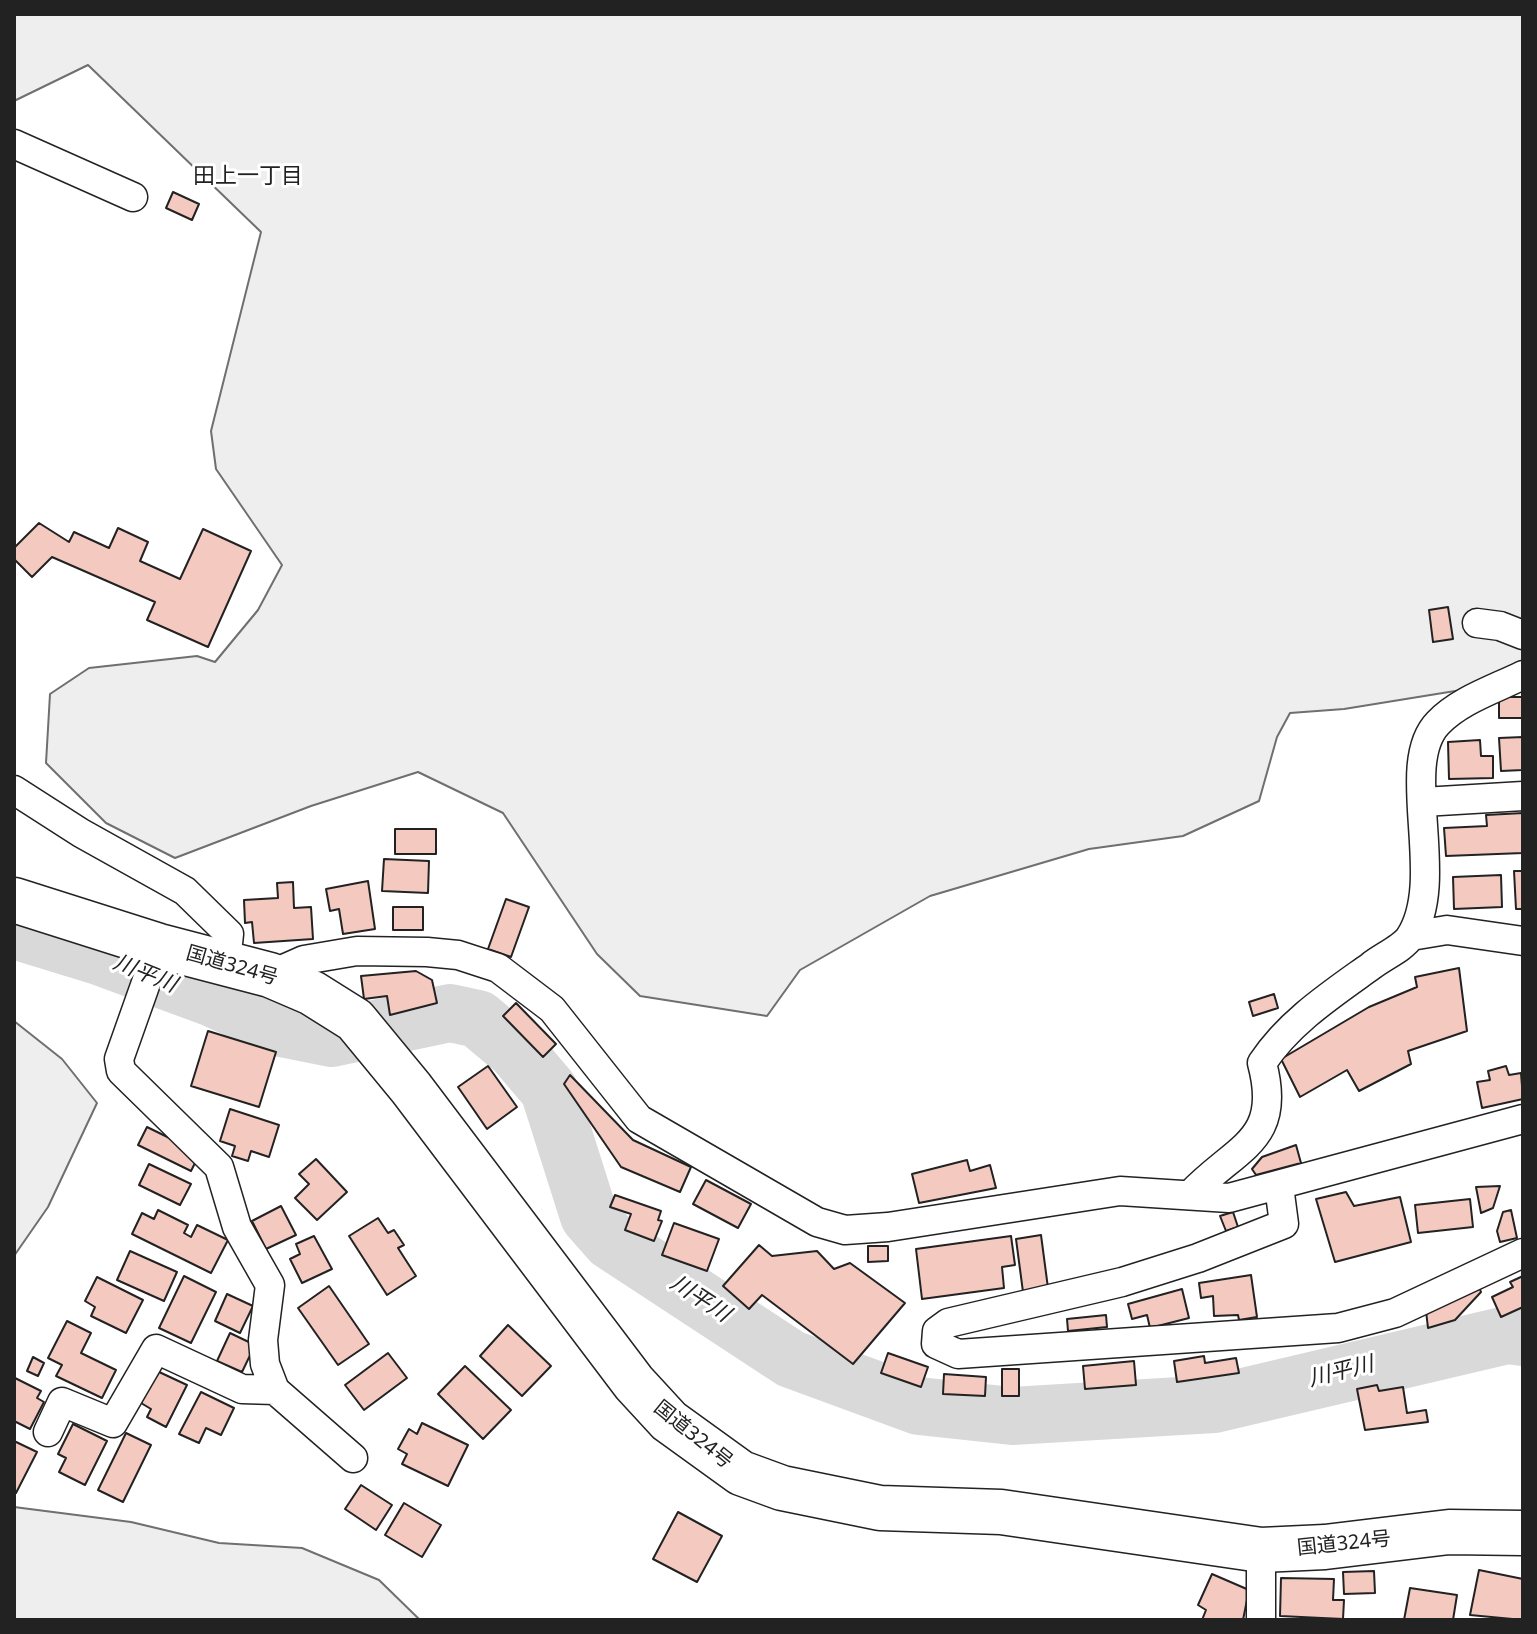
<!DOCTYPE html>
<meta charset="utf-8">
<style>
body{margin:0}
#map{position:relative;width:1537px;height:1634px;overflow:hidden;background:#fff;font-family:"Noto Sans",sans-serif}
canvas{display:block}
.frame{position:absolute;inset:0;border:16px solid #222;pointer-events:none}
</style>
<div id="map">
<canvas width="1537" height="1634"></canvas>
<div class="frame"></div>
</div>
<script>
const g = document.querySelector('canvas').getContext('2d');
g.lineJoin = 'round';
function paint(path, color) { g.fillStyle = color; g.fill(path, 'evenodd'); }
function stroke(path, color, width, dash) { g.strokeStyle = color; g.lineWidth = width; g.lineCap = dash ? 'butt' : 'round'; g.setLineDash(dash || []); g.stroke(path); }
function write(font, color, halo, rows, align = 'center') {
  g.font = font + ' "Noto Sans","Noto Sans JP",sans-serif'; g.lineWidth = 6; g.setLineDash([]); g.textBaseline = 'middle'; g.strokeStyle = halo; g.fillStyle = color; for (const [text, x, y, turn = 0] of rows) {
    g.save(); g.translate(x, y); g.rotate((+turn || 0) * Math.PI / 180); g.textAlign = isNaN(turn) ? turn : align; if (halo) g.strokeText(text, 0, 0); g.fillText(text, 0, 0); g.restore();
  }
}
const green = new Path2D(`
 M 14,14 L 1523,14 L 1523,680 L 1344,709 L 1290,713 L 1277,737 L 1259,801 L 1183,836 L 1089,849 L 930,896 L 800,970 L 767,1016 L 640,996 L 597,954 L 503,813 L 418,772 L 311,806 L 175,858 L 106,823 L 46,763 L 50,694 L 89,668 L 197,656 L 215,662 L 258,610 L 282,565 L 216,469 L 211,431 L 261,232 L 88,65 L 14,101 Z
 M 14,1021 L 62,1059 L 97,1103 L 48,1207 L 14,1256 Z
 M 14,1507 L 131,1522 L 219,1543 L 302,1548 L 379,1580 L 420,1620 L 14,1620 Z`);
paint(green, '#eee');
stroke(green, '#6f6f6f', 2);
stroke(new Path2D(`
 M 14,930 L 99,956 L 213,998 L 277,1027 L 332,1038 L 450,1013 L 478,1019 L 515,1050 L 549,1090 L 589,1216 L 611,1241 L 791,1359 L 919,1406 L 1012,1416 L 1214,1404 L 1507,1335 L 1523,1337`), '#d9d9d9', 58);
const building = new Path2D(`
 M 173,192 L 199,204 L 192,220 L 166,208 Z
 M 39,523 L 69,542 L 74,532 L 109,548 L 118,528 L 148,542 L 140,561 L 180,579 L 203,529 L 251,551 L 208,647 L 147,620 L 155,602 L 52,557 L 32,577 L 14,559 L 14,548 Z
 M 1448,607 L 1453,639 L 1433,642 L 1429,610 Z
 M 1499,697 L 1523,697 L 1523,718 L 1499,718 Z
 M 1523,737 L 1523,770 L 1501,771 L 1499,738 Z
 M 1480,740 L 1481,756 L 1493,756 L 1493,778 L 1449,779 L 1448,742 Z
 M 1523,813 L 1523,853 L 1446,856 L 1444,828 L 1487,826 L 1486,815 Z
 M 395,829 L 436,829 L 436,854 L 395,854 Z
 M 384,859 L 429,861 L 428,893 L 382,891 Z
 M 1514,871 L 1523,871 L 1523,909 L 1516,909 Z
 M 1501,875 L 1502,907 L 1454,909 L 1453,877 Z
 M 368,881 L 375,929 L 343,934 L 339,909 L 330,911 L 326,889 Z
 M 293,882 L 294,908 L 311,907 L 313,939 L 254,943 L 252,922 L 245,923 L 244,900 L 278,898 L 277,883 Z
 M 506,899 L 529,907 L 511,957 L 488,949 Z
 M 393,907 L 423,907 L 423,930 L 393,930 Z
 M 1459,968 L 1467,1031 L 1408,1051 L 1411,1064 L 1359,1091 L 1347,1070 L 1300,1097 L 1281,1059 L 1369,1007 L 1417,987 L 1415,977 Z
 M 416,971 L 432,980 L 437,1003 L 390,1015 L 387,996 L 364,999 L 361,976 Z
 M 1274,994 L 1278,1008 L 1253,1016 L 1249,1002 Z
 M 516,1003 L 556,1044 L 543,1057 L 503,1016 Z
 M 208,1031 L 276,1052 L 259,1107 L 191,1086 Z
 M 488,1066 L 517,1107 L 487,1129 L 458,1087 Z
 M 1506,1066 L 1509,1075 L 1521,1073 L 1523,1099 L 1482,1108 L 1477,1082 L 1490,1080 L 1488,1071 Z
 M 570,1075 L 633,1140 L 691,1167 L 680,1192 L 621,1167 L 564,1084 Z
 M 230,1109 L 279,1125 L 269,1157 L 251,1151 L 248,1161 L 232,1156 L 235,1146 L 220,1141 Z
 M 147,1127 L 200,1153 L 191,1171 L 138,1145 Z
 M 1296,1145 L 1301,1163 L 1256,1175 L 1252,1169 L 1262,1157 Z
 M 316,1159 L 347,1192 L 317,1220 L 295,1198 L 309,1184 L 299,1174 Z
 M 967,1160 L 970,1171 L 990,1165 L 996,1188 L 919,1203 L 912,1174 Z
 M 149,1164 L 191,1184 L 180,1205 L 139,1185 Z
 M 706,1180 L 751,1204 L 738,1228 L 693,1204 Z
 M 1500,1186 L 1493,1208 L 1481,1213 L 1476,1187 Z
 M 1346,1192 L 1354,1206 L 1400,1197 L 1411,1242 L 1335,1262 L 1316,1199 Z
 M 615,1195 L 661,1211 L 658,1220 L 662,1221 L 654,1241 L 625,1230 L 631,1214 L 610,1207 Z
 M 1470,1199 L 1473,1227 L 1418,1233 L 1415,1205 Z
 M 281,1206 L 296,1235 L 266,1249 L 252,1221 Z
 M 158,1210 L 188,1225 L 184,1233 L 191,1237 L 197,1225 L 228,1240 L 211,1273 L 132,1234 L 142,1213 L 154,1219 Z
 M 1511,1210 L 1517,1238 L 1500,1242 L 1497,1231 L 1503,1212 Z
 M 1233,1212 L 1238,1227 L 1226,1231 L 1220,1216 Z
 M 378,1218 L 388,1233 L 394,1230 L 404,1245 L 398,1248 L 416,1276 L 387,1295 L 349,1236 Z
 M 674,1223 L 719,1239 L 707,1271 L 662,1255 Z
 M 1041,1235 L 1048,1288 L 1023,1292 L 1016,1239 Z
 M 314,1236 L 332,1269 L 302,1283 L 290,1259 L 300,1254 L 296,1244 Z
 M 1011,1236 L 1015,1265 L 1002,1267 L 1004,1288 L 922,1299 L 916,1249 Z
 M 759,1245 L 772,1256 L 817,1251 L 834,1269 L 850,1263 L 905,1303 L 853,1364 L 762,1295 L 749,1309 L 723,1286 Z
 M 868,1246 L 888,1246 L 888,1261 L 868,1262 Z
 M 130,1251 L 177,1272 L 164,1301 L 117,1280 Z
 M 1251,1275 L 1257,1317 L 1239,1320 L 1238,1315 L 1214,1316 L 1213,1296 L 1201,1298 L 1199,1283 Z
 M 184,1276 L 216,1292 L 191,1343 L 159,1328 Z
 M 1523,1276 L 1523,1307 L 1501,1317 L 1492,1297 L 1513,1287 L 1510,1282 Z
 M 97,1277 L 143,1300 L 126,1333 L 91,1316 L 95,1307 L 85,1301 Z
 M 1478,1284 L 1481,1292 L 1455,1320 L 1428,1328 L 1426,1311 Z
 M 329,1286 L 369,1344 L 338,1365 L 298,1308 Z
 M 1182,1289 L 1189,1318 L 1150,1328 L 1147,1315 L 1132,1319 L 1128,1304 Z
 M 227,1294 L 253,1306 L 240,1333 L 215,1321 Z
 M 1106,1315 L 1107,1327 L 1068,1331 L 1067,1319 Z
 M 67,1321 L 91,1333 L 81,1353 L 116,1370 L 102,1398 L 56,1376 L 62,1365 L 48,1358 Z
 M 508,1325 L 551,1366 L 522,1396 L 480,1356 Z
 M 230,1333 L 255,1345 L 242,1372 L 217,1361 Z
 M 388,1353 L 407,1378 L 364,1410 L 345,1385 Z
 M 888,1353 L 928,1367 L 921,1387 L 881,1373 Z
 M 1204,1356 L 1205,1363 L 1236,1358 L 1239,1373 L 1177,1382 L 1174,1361 Z
 M 33,1357 L 44,1363 L 38,1376 L 27,1371 Z
 M 1134,1361 L 1136,1385 L 1085,1389 L 1083,1366 Z
 M 465,1366 L 511,1410 L 483,1439 L 438,1394 Z
 M 1002,1369 L 1019,1369 L 1019,1396 L 1002,1396 Z
 M 157,1371 L 187,1385 L 166,1427 L 147,1417 L 151,1409 L 141,1403 Z
 M 944,1374 L 986,1377 L 985,1396 L 943,1394 Z
 M 15,1378 L 41,1391 L 37,1398 L 44,1402 L 30,1429 L 14,1421 Z
 M 1377,1385 L 1379,1391 L 1403,1387 L 1407,1413 L 1426,1410 L 1428,1422 L 1365,1430 L 1357,1389 Z
 M 201,1392 L 234,1408 L 221,1435 L 206,1428 L 199,1443 L 179,1434 Z
 M 422,1423 L 468,1445 L 448,1486 L 402,1464 L 407,1454 L 398,1449 L 409,1429 L 417,1434 Z
 M 73,1424 L 107,1441 L 85,1485 L 59,1472 L 66,1458 L 58,1454 Z
 M 126,1433 L 151,1445 L 123,1502 L 98,1490 Z
 M 14,1441 L 37,1452 L 16,1493 L 14,1492 Z
 M 361,1485 L 392,1505 L 376,1530 L 345,1509 Z
 M 404,1503 L 441,1525 L 422,1557 L 385,1535 Z
 M 678,1512 L 722,1536 L 697,1582 L 653,1559 Z
 M 1479,1570 L 1523,1579 L 1523,1620 L 1470,1615 Z
 M 1374,1571 L 1375,1593 L 1344,1594 L 1343,1572 Z
 M 1212,1574 L 1249,1590 L 1243,1620 L 1202,1620 L 1206,1610 L 1198,1605 Z
 M 1281,1578 L 1334,1579 L 1333,1600 L 1344,1600 L 1343,1619 L 1280,1616 Z
 M 1410,1588 L 1457,1595 L 1453,1620 L 1404,1620 Z`);
paint(building, '#f3c9c0');
stroke(building, '#222', 2);
const street = new Path2D(`
 M 14,144 L 133,197
 M 1477,623 L 1500,626 L 1523,635
 M 14,790 L 81,833 L 185,891 L 229,934 L 226,962
 M 1423,802 L 1523,796
 M 1411,936 L 1447,930 L 1523,941
 M 159,946 L 119,1059 L 121,1071 L 219,1167 L 237,1227 L 270,1285 L 263,1340 L 265,1364 L 275,1390 L 353,1458
 M 270,975 L 304,960 L 357,951 L 427,952 L 458,955 L 498,968 L 552,1009 L 639,1119 L 817,1222 L 845,1230 L 888,1227 L 1120,1191 L 1229,1198 L 1523,1119
 M 1279,1186 L 1284,1224 L 1198,1258 L 1122,1282 L 948,1323 L 937,1331 L 936,1344 L 958,1354 L 1338,1328 L 1395,1313 L 1523,1253
 M 1190,1195 C 1236,1146 1283,1142 1262,1063 C 1289,1022 1332,994 1371,966 C 1382,957 1403,948 1410,937 C 1448,879 1397,765 1438,723 C 1460,700 1495,689 1523,675
 M 48,1432 L 62,1402 L 113,1423 L 156,1349 L 242,1389 L 275,1390
 M 1261,1620 L 1261,1550`);
const highway = new Path2D(`
 M 14,900 L 159,946 L 270,975 L 312,993 L 355,1020 L 411,1088 L 634,1383 L 669,1421 L 741,1473 L 782,1488 L 880,1508 L 1001,1512 L 1261,1550 L 1325,1547 L 1449,1532 L 1523,1533`);
stroke(street, '#222', 31);
stroke(highway, '#222', 47);
stroke(street, '#fff', 28);
stroke(highway, '#fff', 44);
write('20px', '#222', '#fff', [
 ["国道324号",232,966,16],
 ["国道324号",693,1435,39],
 ["国道324号",1344,1544,-6]
]);
write('22px', '#222', '#fff', [
 ["田上一丁目",248,177]
]);
write('italic 22px', '#222', '#fff', [
 ["川平川",145,974,22],
 ["川平川",700,1299,33],
 ["川平川",1341,1372,-14]
]);
</script>
